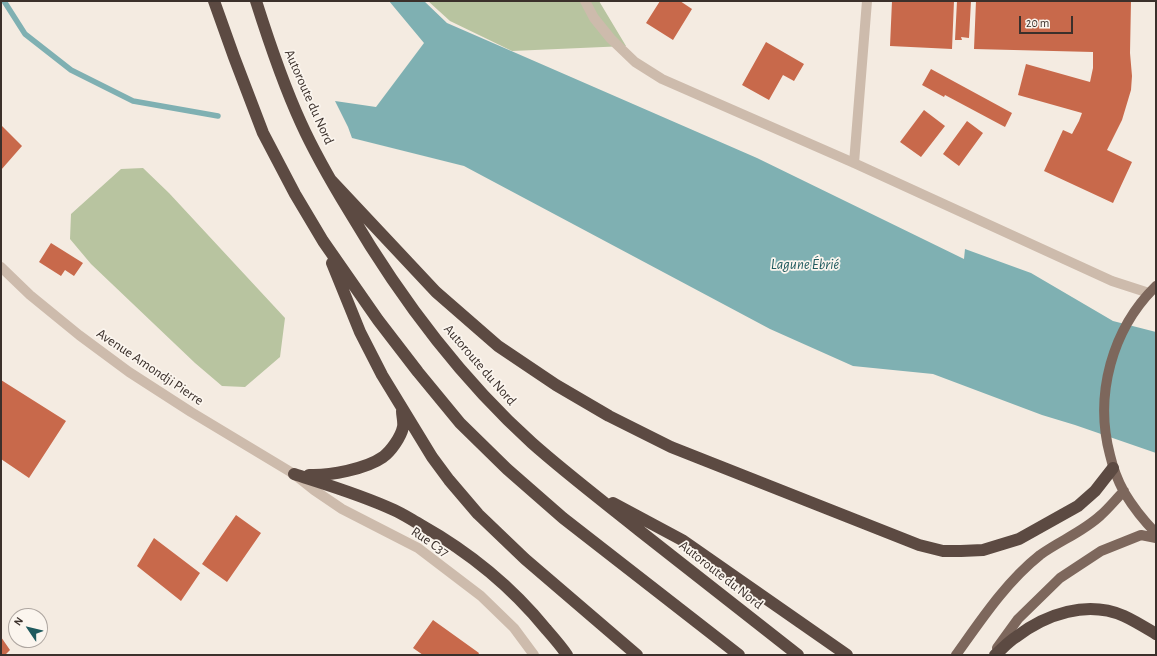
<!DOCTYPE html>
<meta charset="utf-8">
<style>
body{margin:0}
#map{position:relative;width:1157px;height:656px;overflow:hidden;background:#f4ebe1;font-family:"Alegreya Sans",sans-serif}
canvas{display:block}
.frame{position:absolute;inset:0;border:2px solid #3b302b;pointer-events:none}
.north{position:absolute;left:8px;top:608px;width:40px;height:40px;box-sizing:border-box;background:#fbf5ee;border:1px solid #aea6a0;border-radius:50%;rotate:305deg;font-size:11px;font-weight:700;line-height:16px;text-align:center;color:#3b302b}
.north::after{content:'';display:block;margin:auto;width:14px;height:18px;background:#1f5a5e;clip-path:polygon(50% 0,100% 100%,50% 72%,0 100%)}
.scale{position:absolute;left:1019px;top:16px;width:54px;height:18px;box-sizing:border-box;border:2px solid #3b302b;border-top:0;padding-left:5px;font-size:12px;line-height:14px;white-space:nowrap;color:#3b302b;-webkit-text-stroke:3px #fbf5ee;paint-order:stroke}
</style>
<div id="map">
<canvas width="1157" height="656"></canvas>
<div class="frame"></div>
<div class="north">N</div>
<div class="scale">20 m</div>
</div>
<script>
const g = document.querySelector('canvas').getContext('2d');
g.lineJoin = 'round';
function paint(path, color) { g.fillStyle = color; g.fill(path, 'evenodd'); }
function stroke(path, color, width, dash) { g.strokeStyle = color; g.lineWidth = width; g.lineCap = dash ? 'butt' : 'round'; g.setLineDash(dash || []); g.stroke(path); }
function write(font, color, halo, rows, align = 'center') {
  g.font = font + ' "Alegreya Sans",sans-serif'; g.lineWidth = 3.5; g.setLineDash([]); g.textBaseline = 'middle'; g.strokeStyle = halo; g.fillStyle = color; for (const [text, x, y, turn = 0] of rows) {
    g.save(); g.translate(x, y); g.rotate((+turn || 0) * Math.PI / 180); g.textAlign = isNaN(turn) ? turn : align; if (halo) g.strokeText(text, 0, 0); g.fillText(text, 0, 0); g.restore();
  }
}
paint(new Path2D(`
 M 428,1 L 599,1 L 626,46 L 512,51 L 450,21 Z
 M 143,168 L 169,193 L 285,318 L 280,357 L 245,387 L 222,386 L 195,363 L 91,264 L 70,239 L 71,214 L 121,169 Z`), '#b8c4a0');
paint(new Path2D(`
 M 389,1 L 424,1 L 447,23 L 757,158 L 964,259 L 965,249 L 1031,273 L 1113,321 L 1156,332 L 1156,453 L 1075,425 L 1042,415 L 933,374 L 853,366 L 770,329 L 464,166 L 352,138 L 348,127 L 335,101 L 376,107 L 424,43 Z`), '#7fb0b2');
stroke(new Path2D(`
 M 4,1 L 25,34 L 71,70 L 133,101 L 218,116`), '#7fb0b2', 5.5);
paint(new Path2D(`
 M 660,1 L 680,1 L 692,9 L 673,40 L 646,23 Z
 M 892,1 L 954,1 L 952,49 L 890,46 Z
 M 957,1 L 971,1 L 969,38 L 961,37 L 962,40 L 955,40 Z
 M 976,1 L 1131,1 L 1130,53 L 1132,76 L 1131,90 L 1122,120 L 1107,150 L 1132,162 L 1113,203 L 1044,171 L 1063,130 L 1072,134 L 1079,121 L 1082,113 L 1018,95 L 1026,64 L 1090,82 L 1093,68 L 1093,52 L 974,49 Z
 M 766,42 L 804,64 L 794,81 L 783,75 L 769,100 L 742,85 Z
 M 931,69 L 1012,113 L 1005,127 L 945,95 L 944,97 L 922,85 Z
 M 924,110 L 945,126 L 921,157 L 900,142 Z
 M 967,121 L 983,133 L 959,166 L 943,154 Z
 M 1,125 L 22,146 L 1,170 Z
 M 51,243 L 83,263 L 74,276 L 65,270 L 61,276 L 39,262 Z
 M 1,380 L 66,421 L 29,478 L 1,459 Z
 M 236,515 L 261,533 L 227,582 L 202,564 Z
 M 154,538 L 200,573 L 181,601 L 137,566 Z
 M 433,620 L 479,653 L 478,655 L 423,655 L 413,648 Z
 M 1,637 L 10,650 L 5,655 L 1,655 Z`), '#c8694b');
stroke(new Path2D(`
 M 585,1 L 594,18 L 611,39 L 635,62 L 662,79 L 854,163 L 1112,281 L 1149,293
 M 854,163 L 867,1
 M 1,267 L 30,295 L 79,335 L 129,372 L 191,412 L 294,474 L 314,490 L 342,509 L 418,548 L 481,596 L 514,628 L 534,655`), '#cdbbac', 10);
stroke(new Path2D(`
 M 1156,286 C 1112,329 1094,395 1110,455 C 1113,468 1118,481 1124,492 C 1133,507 1144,521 1156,533
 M 997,648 L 1018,619 L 1060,578 L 1101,551 L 1141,535 L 1156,538
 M 956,655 C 981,620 1006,582 1040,555 C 1059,541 1083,532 1101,515 C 1109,508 1116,499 1124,491`), '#7d675c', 10);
stroke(new Path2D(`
 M 214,1 L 234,57 L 263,133 L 295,194 L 323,241 L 378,320 L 418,372 L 460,423 L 507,469 L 563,518 L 739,655
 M 256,1 C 269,42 283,84 301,123 C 315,154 332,183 349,211 C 399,296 459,377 532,443 C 567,474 604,502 640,531 C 693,572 745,614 798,655
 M 330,179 L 436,292 L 498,346 L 556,385 L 609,416 L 671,447 L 919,545 L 943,551 L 961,551 L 983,550 L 1019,539 L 1078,506 L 1095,491 L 1113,468
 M 332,263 L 360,332 L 382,375 L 432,457 L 449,480 L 478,514 L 525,559 L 637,655
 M 294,474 C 328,485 362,495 394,510 C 403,514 412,520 421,525 C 469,552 511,586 546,629 C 553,637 561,646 567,655
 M 309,475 C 329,476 366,469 383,457 C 391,451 401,437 403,427 C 404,422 402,416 402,411
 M 613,503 L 682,540 L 847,655
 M 995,655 C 1002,649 1008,642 1016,637 C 1046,614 1087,600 1124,616 C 1135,621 1146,628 1156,634`), '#5c4a42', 12);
write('14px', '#3b302b', '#fbf5ee', [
 ["Autoroute du Nord",309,97,66],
 ["Autoroute du Nord",480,365,49],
 ["Avenue Amondji Pierre",150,367,34],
 ["Rue C37",430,542,34],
 ["Autoroute du Nord",721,575,38]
]);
write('italic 15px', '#1f5a5e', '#fbf5ee', [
 ["Lagune Ébrié",805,264]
]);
</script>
